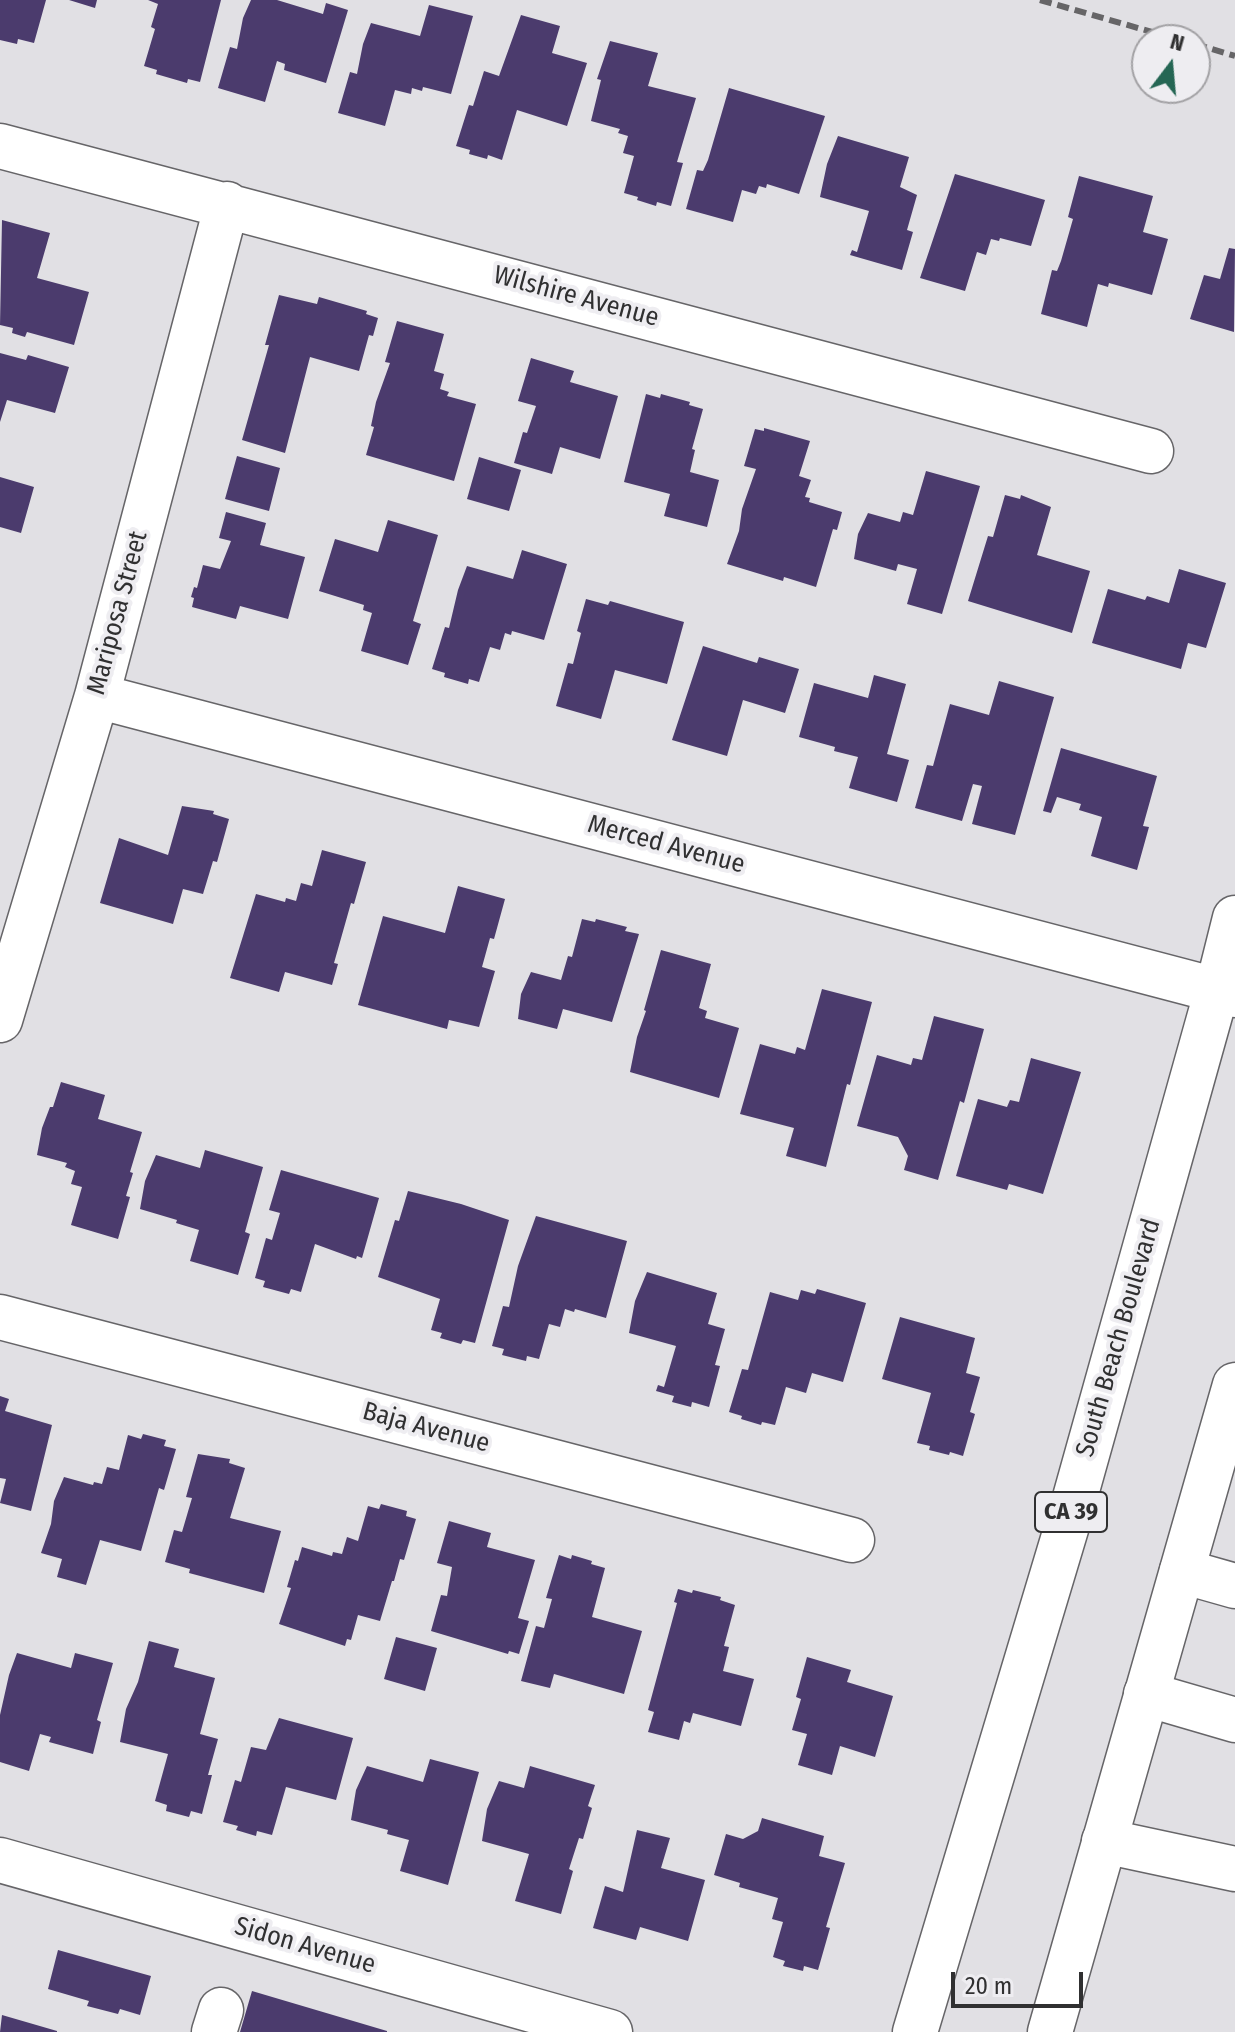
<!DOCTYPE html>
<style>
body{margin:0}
#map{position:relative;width:1235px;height:2032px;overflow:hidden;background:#e1e0e4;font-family:"Fira Sans Condensed",sans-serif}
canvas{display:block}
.north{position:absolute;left:1131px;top:24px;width:80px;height:80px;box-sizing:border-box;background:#eeedf1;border:2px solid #a2a1a4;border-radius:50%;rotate:16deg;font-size:22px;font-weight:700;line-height:32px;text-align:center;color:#303031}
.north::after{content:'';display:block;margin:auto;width:28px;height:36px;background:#256654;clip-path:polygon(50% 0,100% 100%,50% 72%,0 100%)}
.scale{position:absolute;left:951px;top:1972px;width:132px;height:36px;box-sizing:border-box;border:4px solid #303031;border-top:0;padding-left:10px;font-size:24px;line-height:28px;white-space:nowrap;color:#303031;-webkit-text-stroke:6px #eeedf1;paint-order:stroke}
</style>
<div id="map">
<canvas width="1235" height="2032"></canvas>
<div class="north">N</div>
<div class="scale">20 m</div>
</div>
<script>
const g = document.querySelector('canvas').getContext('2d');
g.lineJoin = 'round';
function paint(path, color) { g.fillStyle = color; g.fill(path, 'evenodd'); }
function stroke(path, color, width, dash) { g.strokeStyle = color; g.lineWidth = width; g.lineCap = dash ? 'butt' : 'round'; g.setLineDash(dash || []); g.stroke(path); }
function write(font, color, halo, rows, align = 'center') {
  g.font = font + ' "Fira Sans Condensed",sans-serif'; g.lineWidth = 8; g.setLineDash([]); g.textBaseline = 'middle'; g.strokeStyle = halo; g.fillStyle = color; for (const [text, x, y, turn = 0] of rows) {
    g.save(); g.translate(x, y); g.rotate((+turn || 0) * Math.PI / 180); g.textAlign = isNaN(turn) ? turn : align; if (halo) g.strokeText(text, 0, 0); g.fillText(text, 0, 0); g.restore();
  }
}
paint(new Path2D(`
 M 0,0 L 46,0 L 34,43 L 18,39 L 17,44 L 0,40 Z
 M 69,0 L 97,0 L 95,8 Z
 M 148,0 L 221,0 L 200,82 L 188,79 L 187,83 L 156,74 L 157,70 L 144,66 L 155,29 L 151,27 L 158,4 Z
 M 251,0 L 277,0 L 323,14 L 326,3 L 348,10 L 326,83 L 284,70 L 285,64 L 277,61 L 265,102 L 218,88 L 230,47 L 237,49 L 243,18 Z
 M 429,5 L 473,16 L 451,94 L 423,87 L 422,91 L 412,88 L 411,94 L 395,90 L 385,126 L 338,113 L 350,72 L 357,74 L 363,44 L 371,23 L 420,36 Z
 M 521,15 L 560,26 L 552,53 L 587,63 L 567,126 L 517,110 L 502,160 L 488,155 L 487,159 L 469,154 L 470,150 L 456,146 L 469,105 L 473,106 L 484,71 L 499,76 Z
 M 610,41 L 658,53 L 648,86 L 696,98 L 677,162 L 683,163 L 671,206 L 657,202 L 656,206 L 637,200 L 638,197 L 624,193 L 634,156 L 623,153 L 628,136 L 618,133 L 620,129 L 591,121 L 601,80 L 597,79 Z
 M 729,88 L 825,116 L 799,194 L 767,184 L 766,188 L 759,186 L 756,194 L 742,190 L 733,222 L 686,209 L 697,170 L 703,171 L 708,160 Z
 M 838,136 L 909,157 L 900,187 L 917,195 L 907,230 L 913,232 L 902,270 L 850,255 L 852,250 L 857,252 L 869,211 L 820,197 L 827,164 Z
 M 955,174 L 1045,200 L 1031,246 L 1000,238 L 999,241 L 991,239 L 986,255 L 977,252 L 965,291 L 920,278 Z
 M 1079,176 L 1153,196 L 1143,232 L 1168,239 L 1152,295 L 1109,283 L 1108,287 L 1098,284 L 1087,327 L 1041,314 L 1052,270 L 1057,271 L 1061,261 L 1073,219 L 1068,217 Z
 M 2,220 L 50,233 L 37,278 L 89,292 L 74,345 L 27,332 L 25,337 L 12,333 L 13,328 L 0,325 Z
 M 1229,248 L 1235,249 L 1234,332 L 1190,319 L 1204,275 L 1220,279 Z
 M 279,295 L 317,304 L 319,297 L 367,311 L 366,314 L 378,318 L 373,336 L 369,335 L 359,371 L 310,357 L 285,453 L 242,440 L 269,345 L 265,345 Z
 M 397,321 L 444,334 L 434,371 L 444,374 L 440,389 L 449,392 L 447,396 L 476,404 L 454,481 L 366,455 L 374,427 L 371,426 L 376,402 L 390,363 L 385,362 Z
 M 0,353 L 26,360 L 28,355 L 69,367 L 55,413 L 7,400 L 0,422 Z
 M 531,358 L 574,371 L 570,382 L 618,396 L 600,459 L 560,447 L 552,474 L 514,463 L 523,432 L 527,433 L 536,406 L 518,401 Z
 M 646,394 L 660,398 L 661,394 L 690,402 L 689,405 L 703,409 L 692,449 L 695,450 L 690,472 L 719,480 L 707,527 L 664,516 L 670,494 L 624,482 Z
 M 764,428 L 810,441 L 799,476 L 811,480 L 805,497 L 810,498 L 809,502 L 842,512 L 837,530 L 833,529 L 816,587 L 784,577 L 783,581 L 727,564 L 739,531 L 742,509 L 756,469 L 744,466 L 755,429 L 764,431 Z
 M 237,456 L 280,468 L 269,511 L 225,499 Z
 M 479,457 L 521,470 L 509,511 L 467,499 Z
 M 926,471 L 980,486 L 942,614 L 907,604 L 917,569 L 898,564 L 896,571 L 854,559 L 858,534 L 868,513 L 900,522 L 903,512 L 913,515 Z
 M 0,477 L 34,487 L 21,533 L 0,527 Z
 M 1005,495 L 1020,499 L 1021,495 L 1051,507 L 1037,555 L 1090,571 L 1072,633 L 968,601 L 988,536 L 993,537 Z
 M 226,512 L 266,523 L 260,545 L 305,557 L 288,619 L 240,606 L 236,619 L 192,607 L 194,598 L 191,597 L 194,587 L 197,588 L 203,565 L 220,569 L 231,541 L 219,538 Z
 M 388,520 L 438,535 L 413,621 L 421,624 L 408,665 L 361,651 L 372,613 L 363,610 L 364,605 L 319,591 L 335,539 L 378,552 Z
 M 522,550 L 567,564 L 544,640 L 512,631 L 511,635 L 505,633 L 500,650 L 490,647 L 479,682 L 469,679 L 468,684 L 444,677 L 445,673 L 432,669 L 445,627 L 449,628 L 458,590 L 467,566 L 513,579 Z
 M 1179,569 L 1226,583 L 1206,648 L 1188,643 L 1181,669 L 1092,643 L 1108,589 L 1145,600 L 1147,596 L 1169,603 Z
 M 586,599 L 608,605 L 610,601 L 684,622 L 667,684 L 615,670 L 601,719 L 556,706 L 568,663 L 573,664 L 581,633 L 577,631 Z
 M 703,646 L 757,663 L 759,657 L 799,669 L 785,713 L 743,700 L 727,756 L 672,740 Z
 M 874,675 L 906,684 L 887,754 L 909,760 L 897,802 L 849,788 L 858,757 L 834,751 L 835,747 L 799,737 L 814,683 L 868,698 Z
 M 999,681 L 1054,697 L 1015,835 L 972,824 L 982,786 L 973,784 L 962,821 L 915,808 L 927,765 L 933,766 L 950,704 L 989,715 Z
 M 1061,748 L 1157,776 L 1143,826 L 1149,827 L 1137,870 L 1091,856 L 1102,817 L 1079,810 L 1081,804 L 1057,797 L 1051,813 L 1043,811 Z
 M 182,806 L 214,811 L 213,814 L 229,819 L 217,862 L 213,861 L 203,894 L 183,889 L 173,924 L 100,903 L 119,838 L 168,855 Z
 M 322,850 L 366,862 L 354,904 L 351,903 L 334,963 L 338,964 L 332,985 L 285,972 L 279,992 L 230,978 L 256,894 L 285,902 L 286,898 L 296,901 L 301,883 L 312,886 Z
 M 458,886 L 505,899 L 494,939 L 490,938 L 482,967 L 495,971 L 479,1027 L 449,1020 L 447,1029 L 358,1005 L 383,916 L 445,933 Z
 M 582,919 L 595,922 L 596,919 L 627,927 L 625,931 L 639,934 L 612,1022 L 563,1009 L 557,1029 L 518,1019 L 521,994 L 531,972 L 561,980 L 568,956 L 572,957 Z
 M 661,950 L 711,964 L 699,1008 L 707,1011 L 705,1018 L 739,1028 L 719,1098 L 630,1072 L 637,1037 L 646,1011 L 644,1010 Z
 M 822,989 L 872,1002 L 850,1085 L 847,1084 L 826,1167 L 786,1156 L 794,1128 L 740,1114 L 760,1044 L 795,1054 L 797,1047 L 805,1050 Z
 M 934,1016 L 984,1029 L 964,1103 L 960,1101 L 938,1180 L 904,1170 L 908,1156 L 898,1137 L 857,1126 L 877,1055 L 911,1065 L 913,1058 L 922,1060 Z
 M 1031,1058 L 1081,1072 L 1043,1194 L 1009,1184 L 1007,1190 L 956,1176 L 978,1099 L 1007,1107 L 1010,1100 L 1019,1102 Z
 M 61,1082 L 105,1095 L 98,1119 L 142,1132 L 130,1172 L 133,1173 L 126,1196 L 130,1197 L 118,1239 L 71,1225 L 82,1187 L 71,1184 L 75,1171 L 65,1167 L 67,1163 L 37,1155 L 42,1128 L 50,1107 L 53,1107 Z
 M 205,1150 L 263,1167 L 245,1232 L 250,1234 L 238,1275 L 190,1261 L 199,1230 L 176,1223 L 177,1220 L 140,1209 L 145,1181 L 156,1155 L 200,1168 Z
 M 281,1170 L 379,1198 L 362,1258 L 357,1256 L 356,1259 L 315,1244 L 301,1292 L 291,1289 L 289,1294 L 263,1287 L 265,1281 L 255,1278 L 266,1238 L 272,1240 L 280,1213 L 269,1210 Z
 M 408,1191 L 461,1204 L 509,1220 L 475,1343 L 463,1340 L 461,1344 L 440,1338 L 442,1333 L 431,1330 L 440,1299 L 378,1277 L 395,1220 L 399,1221 Z
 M 536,1216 L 627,1241 L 606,1318 L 575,1309 L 574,1312 L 565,1309 L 560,1327 L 549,1324 L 539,1359 L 527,1356 L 526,1361 L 502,1355 L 504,1349 L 492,1346 L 503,1306 L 509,1307 L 518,1266 Z
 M 647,1272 L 717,1293 L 708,1324 L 725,1329 L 715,1365 L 720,1366 L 709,1407 L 692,1402 L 691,1407 L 672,1402 L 674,1396 L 656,1391 L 658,1385 L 664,1387 L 676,1346 L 629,1333 L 635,1301 Z
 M 817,1289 L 866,1303 L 843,1382 L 812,1373 L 806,1393 L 786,1387 L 775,1425 L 762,1422 L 761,1425 L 741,1419 L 742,1416 L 729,1412 L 742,1369 L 748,1370 L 770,1292 L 798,1300 L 801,1290 L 815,1294 Z
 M 900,1317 L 975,1338 L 966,1373 L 980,1377 L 970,1412 L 975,1414 L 963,1456 L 950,1452 L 949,1455 L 929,1450 L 930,1446 L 917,1443 L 931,1393 L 882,1379 Z
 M 0,1396 L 9,1399 L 5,1411 L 52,1425 L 31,1511 L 0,1503 L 6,1479 L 0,1478 Z
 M 143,1434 L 166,1440 L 164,1446 L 176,1449 L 164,1490 L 159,1488 L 141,1551 L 100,1540 L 86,1585 L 57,1577 L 62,1559 L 41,1553 L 51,1524 L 54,1501 L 64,1477 L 93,1485 L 94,1482 L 102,1484 L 107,1467 L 119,1470 L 128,1435 L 141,1439 Z
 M 198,1454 L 230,1459 L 229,1463 L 245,1468 L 230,1518 L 281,1531 L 264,1593 L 189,1573 L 190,1569 L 165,1562 L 174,1530 L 182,1532 L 192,1498 L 186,1497 Z
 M 381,1504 L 407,1511 L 406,1516 L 416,1519 L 404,1560 L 400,1559 L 394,1581 L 392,1581 L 380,1621 L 358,1615 L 351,1640 L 347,1639 L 345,1646 L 279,1624 L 291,1588 L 287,1587 L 295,1560 L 298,1561 L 302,1547 L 332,1556 L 333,1552 L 342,1554 L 347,1537 L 358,1541 L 368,1506 L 379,1509 Z
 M 449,1521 L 491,1533 L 487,1547 L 535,1560 L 518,1618 L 529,1621 L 519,1654 L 509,1651 L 508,1654 L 431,1631 L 441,1595 L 447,1596 L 452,1567 L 437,1563 Z
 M 559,1555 L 571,1559 L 572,1555 L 592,1561 L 591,1564 L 605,1568 L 592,1617 L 642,1631 L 624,1694 L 554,1674 L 550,1688 L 521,1681 L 536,1626 L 544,1628 L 552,1599 L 546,1598 Z
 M 678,1589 L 692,1593 L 693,1590 L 721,1597 L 720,1600 L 735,1605 L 724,1646 L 729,1647 L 723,1671 L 754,1679 L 741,1726 L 693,1713 L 690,1723 L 684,1721 L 679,1740 L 648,1732 L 654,1712 L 648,1710 L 677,1603 L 674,1602 Z
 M 396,1637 L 437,1648 L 425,1691 L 384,1679 Z
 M 149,1641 L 179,1649 L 174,1667 L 215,1678 L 200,1734 L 218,1739 L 208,1775 L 212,1775 L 202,1814 L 191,1811 L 189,1817 L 166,1811 L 167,1805 L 155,1801 L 168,1754 L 120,1742 L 126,1709 L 138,1682 Z
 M 17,1653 L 71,1668 L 75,1653 L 113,1663 L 97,1720 L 101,1722 L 93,1754 L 49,1742 L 51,1737 L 40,1734 L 29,1771 L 0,1762 L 0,1715 L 9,1675 Z
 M 807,1657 L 851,1670 L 847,1682 L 893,1696 L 875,1757 L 840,1746 L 832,1775 L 798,1765 L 807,1734 L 792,1730 L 801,1699 L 796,1697 Z
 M 279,1718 L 353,1738 L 336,1800 L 286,1787 L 272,1835 L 257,1831 L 256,1836 L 236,1830 L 238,1826 L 223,1822 L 235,1780 L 241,1782 L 251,1747 L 266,1750 Z
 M 430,1759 L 479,1772 L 448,1885 L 400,1871 L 409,1840 L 387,1834 L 388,1830 L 351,1820 L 356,1790 L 367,1766 L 423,1782 Z
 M 530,1766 L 595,1785 L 588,1806 L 592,1808 L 583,1839 L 579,1838 L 569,1869 L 573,1871 L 561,1914 L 515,1901 L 529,1854 L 482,1841 L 487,1809 L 499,1781 L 524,1788 Z
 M 762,1818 L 824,1836 L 819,1856 L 845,1863 L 826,1927 L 830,1928 L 818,1970 L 804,1966 L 803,1971 L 783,1966 L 785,1961 L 773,1957 L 783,1922 L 772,1919 L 778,1898 L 739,1887 L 740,1883 L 714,1875 L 726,1834 L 743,1839 L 758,1831 Z
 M 637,1830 L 670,1838 L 661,1868 L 705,1880 L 688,1941 L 640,1927 L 636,1940 L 593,1928 L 605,1886 L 623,1892 Z
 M 58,1950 L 151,1976 L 140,2015 L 120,2009 L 118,2014 L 87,2006 L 89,2001 L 48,1989 Z
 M 252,1991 L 387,2031 L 387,2032 L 240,2032 Z
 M 2,2015 L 57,2031 L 57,2032 L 0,2032 Z`), '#4b3b6d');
const minor = new Path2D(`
 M 0,146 L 1151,451
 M 97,696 L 1235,995
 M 0,1020 L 97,696 L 227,204
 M 0,1317 L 852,1540
 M 1182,1571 L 1235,1586
 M 1146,1694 L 1235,1720
 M 1104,1841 L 1235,1869
 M 0,1860 L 610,2032
 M 214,2032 L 221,2010`);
const major = new Path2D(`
 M 915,2032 L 1069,1519 L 1217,990 L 1235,918
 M 1050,2032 L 1235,1385`);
stroke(minor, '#666568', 47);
stroke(major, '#666568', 47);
stroke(minor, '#fff', 44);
stroke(major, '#fff', 44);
stroke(new Path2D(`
 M 1040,0 L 1180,40
 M 1195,44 L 1235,56`), '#666567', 6, [12, 6]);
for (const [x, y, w] of [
 [1071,1512,72]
]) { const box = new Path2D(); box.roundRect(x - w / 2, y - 20, w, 40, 6); g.fillStyle = '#eeedf1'; g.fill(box); stroke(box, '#303031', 2); }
write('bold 24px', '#303031', null, [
 ["CA 39",1071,1512]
]);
write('26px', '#303031', '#eeedf1', [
 ["Wilshire Avenue",576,297,15],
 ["Mariposa Street",118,613,-75],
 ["Merced Avenue",666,845,15],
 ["South Beach Boulevard",1119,1338,-74],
 ["Baja Avenue",426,1428,15],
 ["Sidon Avenue",305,1946,16]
]);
</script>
